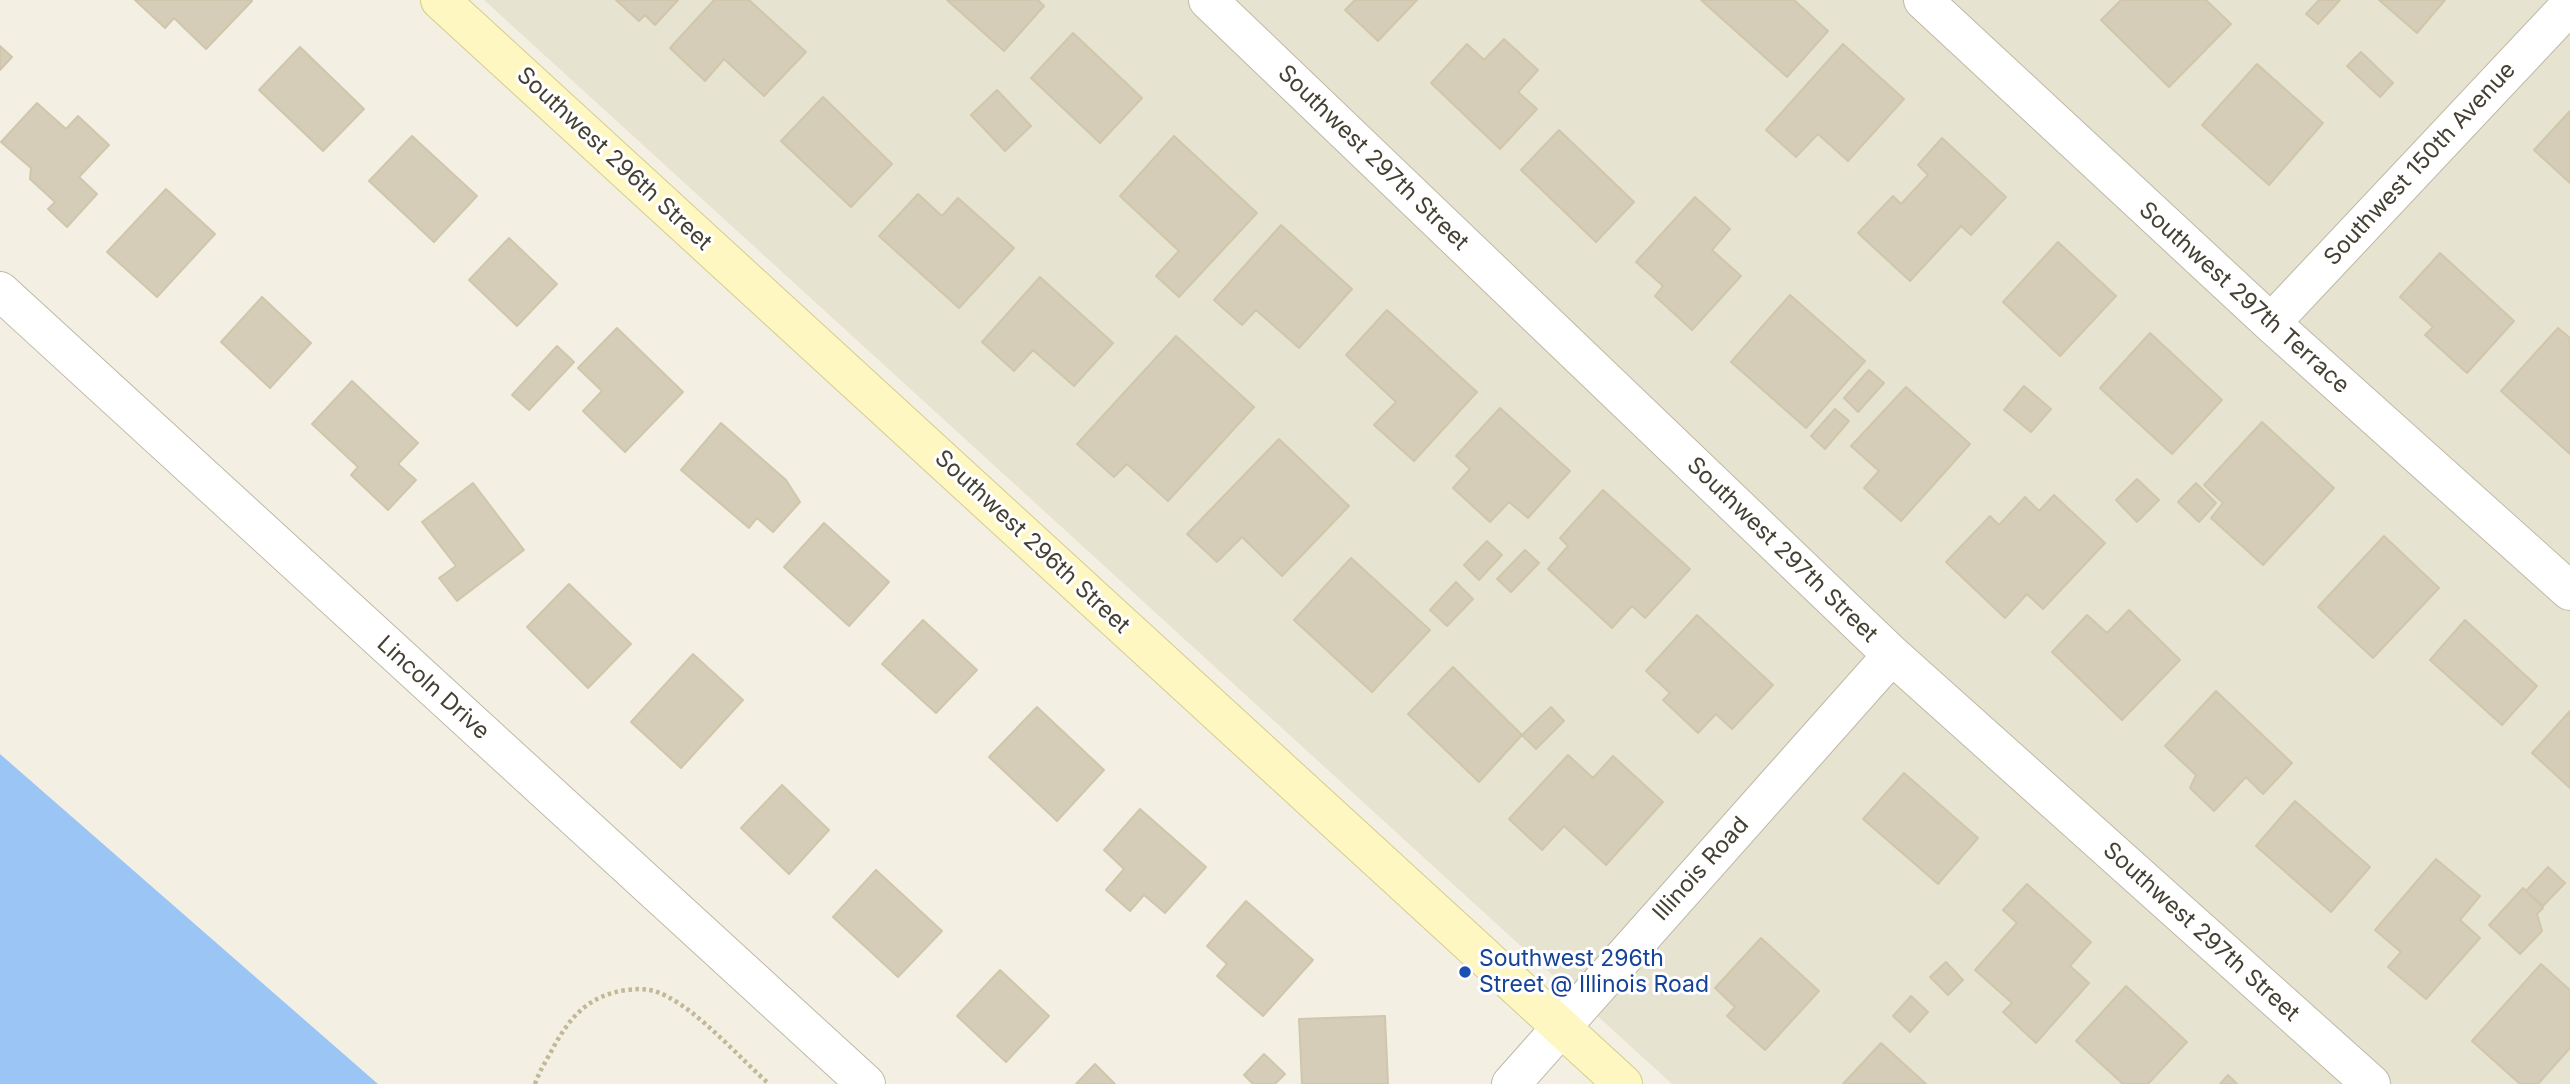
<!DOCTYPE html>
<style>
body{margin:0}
canvas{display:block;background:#f3f0e3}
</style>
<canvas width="2570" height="1084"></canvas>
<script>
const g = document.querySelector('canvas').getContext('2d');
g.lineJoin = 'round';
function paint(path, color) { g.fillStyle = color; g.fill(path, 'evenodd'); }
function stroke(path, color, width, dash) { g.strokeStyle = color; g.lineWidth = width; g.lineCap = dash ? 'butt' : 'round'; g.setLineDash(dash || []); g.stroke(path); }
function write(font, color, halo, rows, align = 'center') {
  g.font = font + ' Inter,sans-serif'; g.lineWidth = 6; g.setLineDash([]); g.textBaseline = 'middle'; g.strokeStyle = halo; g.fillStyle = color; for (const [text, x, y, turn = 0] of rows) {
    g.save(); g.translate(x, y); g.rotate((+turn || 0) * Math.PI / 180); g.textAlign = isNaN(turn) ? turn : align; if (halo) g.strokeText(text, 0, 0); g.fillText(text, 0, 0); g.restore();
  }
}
paint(new Path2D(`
 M 484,0 L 2570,0 L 2570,1084 L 1672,1084 Z`), '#e7e3d1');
paint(new Path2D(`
 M 0,754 L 378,1084 L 0,1084 Z`), '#9ac5f5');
const building = new Path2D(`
 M 135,0 L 251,0 L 252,1 L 206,49 L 174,18 L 165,28 Z
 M 616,0 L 678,0 L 655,25 L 645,15 L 639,21 Z
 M 714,0 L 749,0 L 806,52 L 764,96 L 724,59 L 705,81 L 670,48 Z
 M 947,0 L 1038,0 L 1044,6 L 1004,51 Z
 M 1355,0 L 1417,0 L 1378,41 L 1345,10 Z
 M 1701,0 L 1794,0 L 1828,31 L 1787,77 Z
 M 2121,0 L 2206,0 L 2231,24 L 2169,87 L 2101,20 Z
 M 2319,0 L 2340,0 L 2318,24 L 2306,14 Z
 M 2379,0 L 2445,0 L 2417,33 Z
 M 1073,33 L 1142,98 L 1100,143 L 1031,78 Z
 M 1504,39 L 1538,70 L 1518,92 L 1537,109 L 1500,149 L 1431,83 L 1467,44 L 1484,60 Z
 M 1843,44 L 1904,99 L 1848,161 L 1818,134 L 1796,157 L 1766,130 Z
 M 0,46 L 12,57 L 0,70 Z
 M 300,47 L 364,109 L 323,151 L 259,90 Z
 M 2361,52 L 2393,83 L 2380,97 L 2347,66 Z
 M 2257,64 L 2323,123 L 2269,185 L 2202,125 Z
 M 997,90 L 1031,126 L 1005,151 L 971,115 Z
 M 823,97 L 892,164 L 851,207 L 781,141 Z
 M 37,103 L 66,129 L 78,116 L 109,145 L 79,177 L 97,194 L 67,227 L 48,209 L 55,202 L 30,179 L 31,168 L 1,142 Z
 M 2570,111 L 2570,183 L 2534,150 Z
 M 1559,130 L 1634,202 L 1596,242 L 1521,170 Z
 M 412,136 L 477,196 L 434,242 L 369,181 Z
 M 1174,136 L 1257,213 L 1179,297 L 1156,276 L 1179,251 L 1120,196 Z
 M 1942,138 L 2006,197 L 1971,235 L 1961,226 L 1910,281 L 1858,233 L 1893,196 L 1901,204 L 1928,175 L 1918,165 Z
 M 166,189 L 215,234 L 157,297 L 107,252 Z
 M 918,194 L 942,216 L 958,198 L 1014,248 L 959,308 L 879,236 Z
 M 1695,197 L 1730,229 L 1712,250 L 1741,276 L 1692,330 L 1655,296 L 1663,286 L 1636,262 Z
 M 1281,225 L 1352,289 L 1299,348 L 1256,310 L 1242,325 L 1214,300 Z
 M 509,238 L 557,284 L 517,326 L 469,280 Z
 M 2058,242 L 2116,296 L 2060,356 L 2003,302 Z
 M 2440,253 L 2514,321 L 2467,373 L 2425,335 L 2433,327 L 2400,297 Z
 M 1040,277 L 1113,343 L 1074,386 L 1033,350 L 1014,371 L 982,342 Z
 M 1790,295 L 1865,361 L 1806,428 L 1731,362 Z
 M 262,297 L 311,343 L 270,388 L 221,342 Z
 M 1387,310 L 1477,392 L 1414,461 L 1374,425 L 1396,402 L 1346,355 Z
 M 617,328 L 683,392 L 625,452 L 583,411 L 602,391 L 578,368 Z
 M 2558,328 L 2570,338 L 2570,454 L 2501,391 Z
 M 2150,333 L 2222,400 L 2172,454 L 2100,388 Z
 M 1176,336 L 1254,407 L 1168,501 L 1127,464 L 1114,477 L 1077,444 Z
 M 557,346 L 574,362 L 529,410 L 512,395 Z
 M 1869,370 L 1884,383 L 1858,412 L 1844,398 Z
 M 352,381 L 418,443 L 398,464 L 416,480 L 388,510 L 351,475 L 358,467 L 312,424 Z
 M 2024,386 L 2051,409 L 2031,432 L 2004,410 Z
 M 1906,387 L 1970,444 L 1901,521 L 1864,488 L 1879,471 L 1851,446 Z
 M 1500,408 L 1570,471 L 1528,518 L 1509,502 L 1490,522 L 1453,488 L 1470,469 L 1456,456 Z
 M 1835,409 L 1849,421 L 1825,449 L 1811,436 Z
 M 2262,422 L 2334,488 L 2263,565 L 2211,518 L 2223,503 L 2204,485 Z
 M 721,423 L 786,480 L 800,502 L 773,532 L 757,518 L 749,528 L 681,470 Z
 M 1279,439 L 1349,506 L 1282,576 L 1242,537 L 1217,562 L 1187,534 Z
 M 2137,479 L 2159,500 L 2137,522 L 2116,500 Z
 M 473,483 L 524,550 L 457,601 L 439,578 L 456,566 L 422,522 Z
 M 2196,483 L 2216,503 L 2199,522 L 2178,502 Z
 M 1603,490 L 1690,569 L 1645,618 L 1632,606 L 1612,628 L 1548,569 L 1568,546 L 1560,538 Z
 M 2054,495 L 2105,543 L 2043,609 L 2027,594 L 2005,618 L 1946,562 L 1990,516 L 1999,525 L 2025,497 L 2039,511 Z
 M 824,523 L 889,582 L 849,626 L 784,567 Z
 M 2384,536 L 2439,588 L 2373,658 L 2318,607 Z
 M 1487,541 L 1502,555 L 1479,580 L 1464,565 Z
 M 1525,550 L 1539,563 L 1511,592 L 1497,579 Z
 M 1351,558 L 1430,630 L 1372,692 L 1294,620 Z
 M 1456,582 L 1473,599 L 1447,626 L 1430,610 Z
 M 569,584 L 631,644 L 588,688 L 527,627 Z
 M 2129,610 L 2180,660 L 2122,720 L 2052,652 L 2087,615 L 2107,633 Z
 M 1697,615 L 1773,685 L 1732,729 L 1716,714 L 1698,733 L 1663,700 L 1670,693 L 1646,671 Z
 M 923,620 L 977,670 L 936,713 L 882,664 Z
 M 2465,620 L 2537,686 L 2502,725 L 2430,660 Z
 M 693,654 L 743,700 L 681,768 L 631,722 Z
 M 1453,667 L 1522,735 L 1479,782 L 1408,714 Z
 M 2216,691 L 2292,763 L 2263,794 L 2246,777 L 2214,811 L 2190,788 L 2196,775 L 2165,746 Z
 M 1037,707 L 1104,770 L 1057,821 L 989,757 Z
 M 1551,707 L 1564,721 L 1536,749 L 1522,735 Z
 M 2570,711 L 2570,788 L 2532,753 Z
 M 1568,755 L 1593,778 L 1613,756 L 1663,802 L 1606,865 L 1564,826 L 1542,850 L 1509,819 Z
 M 1904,773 L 1978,838 L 1938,884 L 1863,819 Z
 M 782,785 L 829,830 L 789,874 L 741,828 Z
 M 2295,801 L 2370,867 L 2331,912 L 2256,846 Z
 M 1140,809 L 1206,867 L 1165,913 L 1144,895 L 1130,911 L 1106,890 L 1124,869 L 1104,850 Z
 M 2436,859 L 2480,896 L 2460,920 L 2480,938 L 2426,999 L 2388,967 L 2401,952 L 2375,930 Z
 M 2548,867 L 2565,883 L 2543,906 L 2526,891 Z
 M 876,870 L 942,931 L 898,977 L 833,917 Z
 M 2027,884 L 2091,942 L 2070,966 L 2089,983 L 2036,1043 L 2003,1012 L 2012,1003 L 1975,970 L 2017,923 L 2003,910 Z
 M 2523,888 L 2543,908 L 2537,914 L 2542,931 L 2520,954 L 2489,925 Z
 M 1246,901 L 1313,960 L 1263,1016 L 1217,976 L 1227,964 L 1207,946 Z
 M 1761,938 L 1819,991 L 1765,1050 L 1727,1016 L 1735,1007 L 1715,988 Z
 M 1946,962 L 1963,980 L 1948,995 L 1930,977 Z
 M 2541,964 L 2570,990 L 2570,1048 L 2538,1084 L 2520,1084 L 2472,1041 Z
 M 1000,970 L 1049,1016 L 1006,1062 L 957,1016 Z
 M 2126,986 L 2187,1042 L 2148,1084 L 2123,1084 L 2076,1041 Z
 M 1911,996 L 1928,1012 L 1910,1032 L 1893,1016 Z
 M 1385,1016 L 1388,1084 L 1302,1084 L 1299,1019 Z
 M 1881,1043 L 1926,1084 L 1843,1084 Z
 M 1264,1054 L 1285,1074 L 1275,1084 L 1253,1084 L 1244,1075 Z
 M 1095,1064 L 1115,1084 L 1076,1084 Z
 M 2228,1075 L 2237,1084 L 2220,1084 Z`);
paint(building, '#d5cdb8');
stroke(building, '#d0c6ab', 2);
const street = new Path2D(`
 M 1208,0 L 1892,655 L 2371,1084
 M 1923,0 L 2271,323 L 2570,591
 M 0,291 L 866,1084
 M 2271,323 L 2570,5
 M 1511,1084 L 1892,655`);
const secondary = new Path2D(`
 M 440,0 L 1623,1084`);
stroke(street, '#bfb9a5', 40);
stroke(secondary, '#d6cc8f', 40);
stroke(new Path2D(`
 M 535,1084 C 539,1072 546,1061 552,1050 C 569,1018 588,995 627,990 C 642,988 654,989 668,997 C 700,1013 741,1059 769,1084`), '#c2b796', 4.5, [3.5, 3.5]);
stroke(street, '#fff', 38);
stroke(secondary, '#fff7c1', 38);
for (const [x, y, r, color] of [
 [1465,972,7,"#1a4fb4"]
]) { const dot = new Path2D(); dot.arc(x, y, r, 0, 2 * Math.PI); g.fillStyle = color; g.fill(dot); stroke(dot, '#fff', 2.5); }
write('23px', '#454033', '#fff', [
 ["Southwest 297th Street",1373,158,44],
 ["Southwest 296th Street",614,159,43],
 ["Southwest 150th Avenue",2420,164,-47],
 ["Southwest 297th Terrace",2244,298,42],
 ["Southwest 296th Street",1032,542,43],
 ["Southwest 297th Street",1782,550,44],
 ["Lincoln Drive",433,688,42],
 ["Illinois Road",1701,869,-48],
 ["Southwest 297th Street",2201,932,42]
]);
write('23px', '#164399', '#fff', [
 ["Southwest 296th",1479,959],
 ["Street @ Illinois Road",1479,985]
], 'left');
</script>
